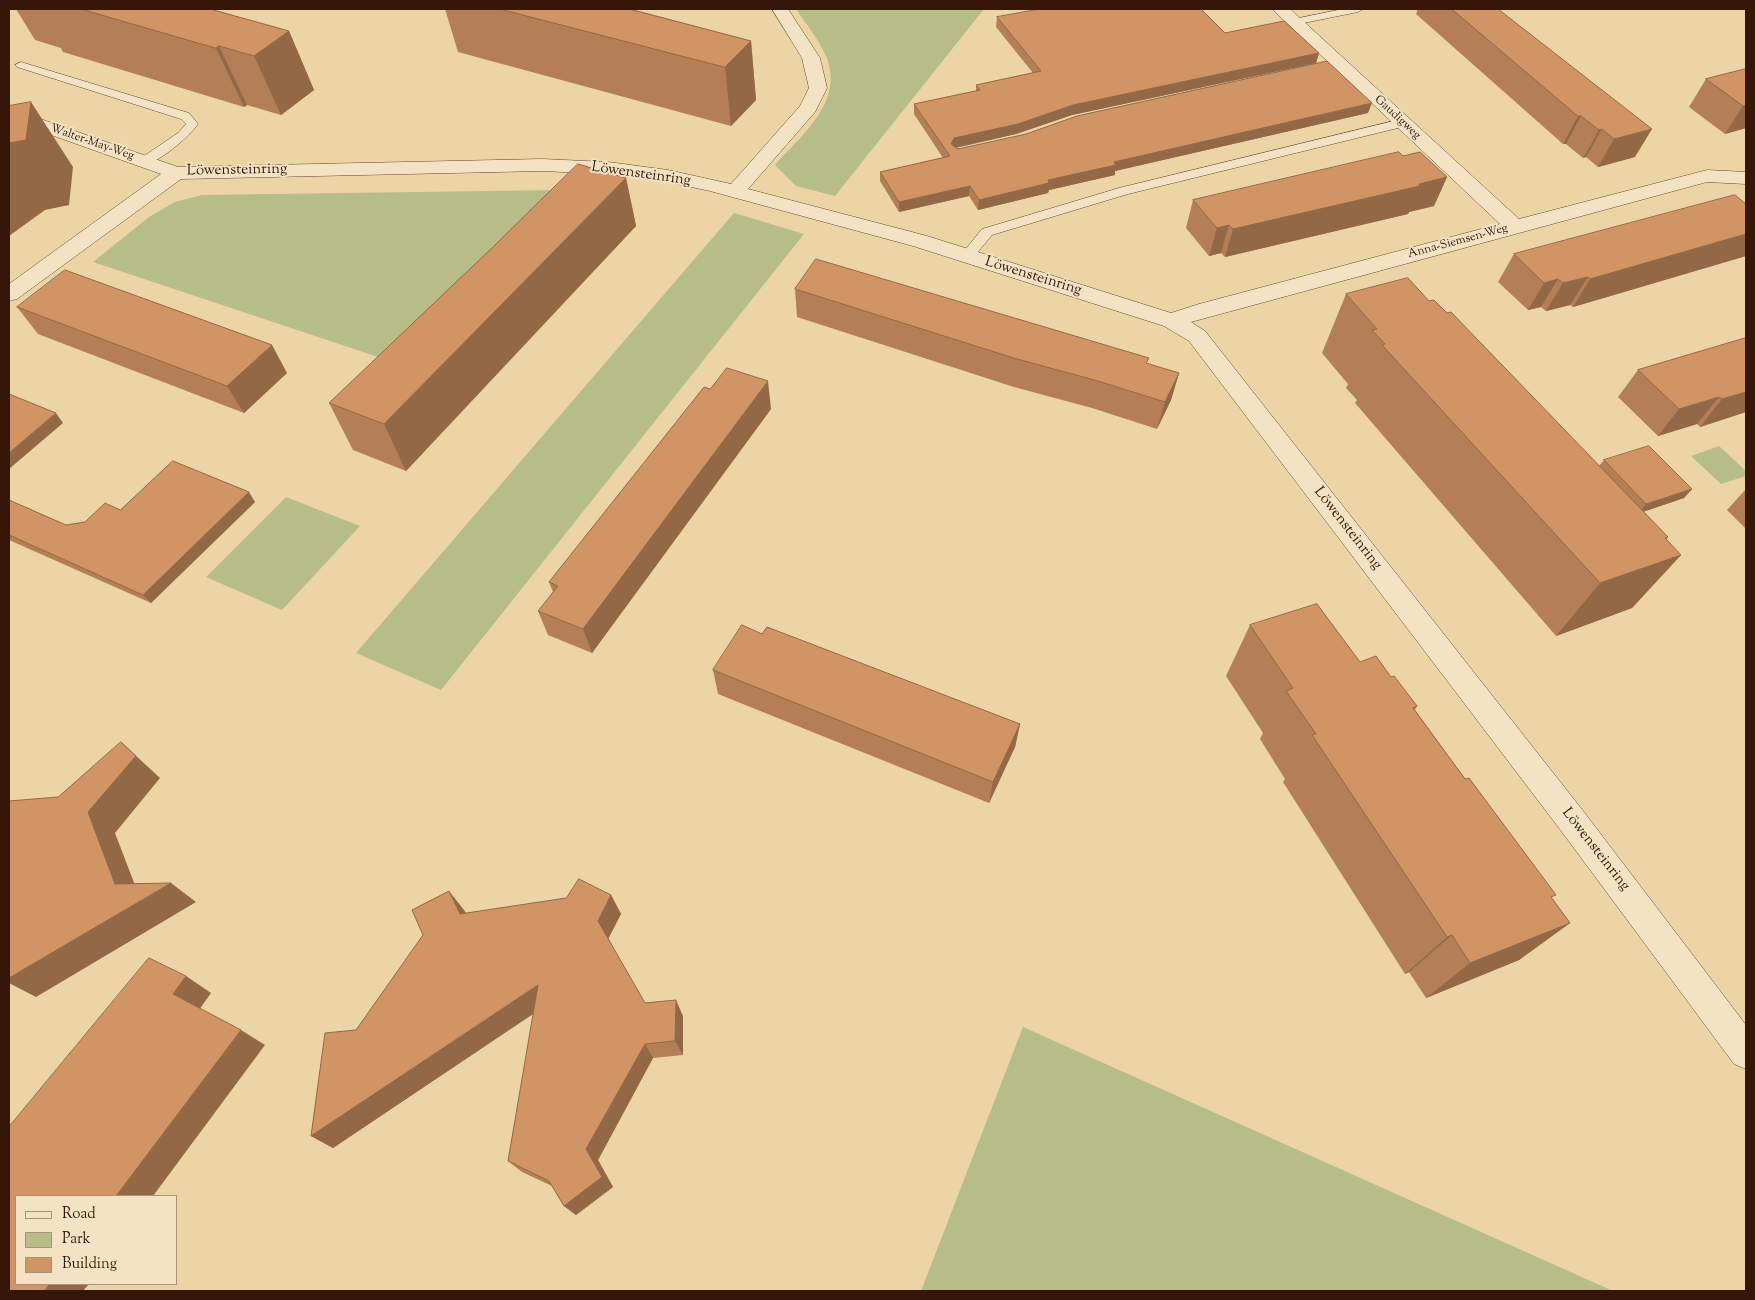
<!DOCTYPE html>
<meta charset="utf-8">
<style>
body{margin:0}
#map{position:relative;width:1755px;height:1300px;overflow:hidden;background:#ecd4a5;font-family:"Sorts Mill Goudy",serif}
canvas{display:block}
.frame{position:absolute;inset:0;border:10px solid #37160a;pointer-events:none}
.legend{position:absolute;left:15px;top:1195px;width:162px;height:90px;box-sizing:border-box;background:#f3e3c4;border:1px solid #a8917a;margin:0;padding:6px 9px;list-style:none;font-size:15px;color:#37160a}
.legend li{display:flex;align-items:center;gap:10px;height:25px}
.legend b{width:25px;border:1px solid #a8917a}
</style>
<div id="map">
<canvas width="1755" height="1300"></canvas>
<div class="frame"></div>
<ul class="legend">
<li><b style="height:6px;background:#f3e3c4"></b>Road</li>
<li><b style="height:14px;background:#b7bd86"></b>Park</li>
<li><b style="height:14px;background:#d19465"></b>Building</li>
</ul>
</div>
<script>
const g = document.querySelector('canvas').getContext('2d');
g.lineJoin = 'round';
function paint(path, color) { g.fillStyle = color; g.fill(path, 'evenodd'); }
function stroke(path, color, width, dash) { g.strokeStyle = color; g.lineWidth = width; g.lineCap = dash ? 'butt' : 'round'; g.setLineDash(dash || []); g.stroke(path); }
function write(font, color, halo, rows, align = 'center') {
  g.font = font + ' "Sorts Mill Goudy",serif'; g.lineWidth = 4; g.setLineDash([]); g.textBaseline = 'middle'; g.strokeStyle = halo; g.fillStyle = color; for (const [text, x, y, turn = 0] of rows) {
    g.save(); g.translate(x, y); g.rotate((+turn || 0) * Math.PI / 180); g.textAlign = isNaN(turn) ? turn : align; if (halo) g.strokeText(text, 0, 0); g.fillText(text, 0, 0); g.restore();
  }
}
paint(new Path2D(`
 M 796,9 L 984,9 L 835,196 L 796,186 L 775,165 C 799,138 840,105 829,65 C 824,45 807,26 796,9 Z
 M 559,190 L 390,361 L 93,262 L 149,217 L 175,202 L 202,195 Z
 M 734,213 L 804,234 L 441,690 L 356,653 Z
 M 1719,446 L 1746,471 L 1746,476 L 1721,484 L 1691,456 Z
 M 286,497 L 360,526 L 282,610 L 206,577 Z
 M 1023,1027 L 1613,1291 L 921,1291 Z`), '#b7bd86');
const service = new Path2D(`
 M 1343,9 L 1363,9 L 1358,12 L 1294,25 L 1288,22 L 1294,19 Z
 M 21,62 L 189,113 L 198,124 C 190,136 155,167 141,164 L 139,161 L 141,158 L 178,133 L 186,124 L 181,119 L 17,67 L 15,65 Z
 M 1402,119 L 1408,123 L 1406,126 L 1128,194 L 992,235 L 972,259 L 967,260 L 960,256 L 982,229 L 1119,188 Z`);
const minor = new Path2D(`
 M 772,9 L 788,9 L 820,58 L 827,88 L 815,112 L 748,189 L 927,236 L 1171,313 L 1199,304 L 1500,224 L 1272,9 L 1290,9 L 1519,219 L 1707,170 L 1746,172 L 1746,184 L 1707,182 L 1191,322 L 1205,331 L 1584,812 L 1746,1025 L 1746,1069 L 1734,1064 L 1562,832 L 1189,341 L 1164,326 L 913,246 L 710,191 L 668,182 L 608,174 L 542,171 L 181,179 L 17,299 L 9,301 L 9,284 L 161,174 L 9,120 L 9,108 L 178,167 L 542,159 L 608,162 L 668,170 L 731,184 L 800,106 L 809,88 L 802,58 Z`);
stroke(service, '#644631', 1);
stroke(minor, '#644631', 1);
paint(service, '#f3e3c4');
paint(minor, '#f3e3c4');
paint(new Path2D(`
 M 16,9 L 210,9 L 289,31 L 314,90 L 281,115 L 247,105 L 244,107 L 63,52 L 61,48 L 35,40 Z
 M 445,9 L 633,9 L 631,9 L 751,41 L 756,100 L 731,126 L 458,52 Z
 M 1418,9 L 1498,9 L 1635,157 L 1598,167 L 1586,157 L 1583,158 L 1566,144 L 1563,144 L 1416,14 Z
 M 997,17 L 1225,33 L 1319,53 L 1316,63 L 1072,115 L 1016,134 L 956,148 L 958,149 L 1368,113 L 1115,171 L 1115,175 L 1049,190 L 1048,193 L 978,210 L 969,196 L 899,212 L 880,181 L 880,172 L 943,158 L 914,114 L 914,104 L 976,91 L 976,85 L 1033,73 L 996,27 Z
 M 1746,69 L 1746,128 L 1725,134 L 1689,107 L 1706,79 Z
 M 1403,156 L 1447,177 L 1434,206 L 1409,212 L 1408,214 L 1225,257 L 1221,253 L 1209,256 L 1186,228 L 1193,200 Z
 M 626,178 L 636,226 L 406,471 L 353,450 L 329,403 Z
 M 1746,204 L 1746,256 L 1573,307 L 1570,305 L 1546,311 L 1541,307 L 1528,310 L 1498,282 L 1514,254 Z
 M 795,289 L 1148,364 L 1179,373 L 1171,400 L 1157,429 L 1092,408 L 1014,387 L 797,317 Z
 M 1346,294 L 1429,301 L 1599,466 L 1604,460 L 1692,489 L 1684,498 L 1643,512 L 1666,540 L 1681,555 L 1632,608 L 1556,636 L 1355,403 L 1357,400 L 1346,388 L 1348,384 L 1322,353 Z
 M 17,307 L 287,373 L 244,413 L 38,334 Z
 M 1746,338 L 1746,412 L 1700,427 L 1697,424 L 1658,436 L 1618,397 L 1638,370 Z
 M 771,409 L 592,653 L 548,635 L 538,611 L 553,592 L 549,582 Z
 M 1746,489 L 1746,529 L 1727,510 Z
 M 9,500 L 66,525 L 85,522 L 120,510 L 255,502 L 151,603 L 9,540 Z
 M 1250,625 L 1360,662 L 1391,677 L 1417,706 L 1415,710 L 1570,923 L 1519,960 L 1426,998 L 1409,972 L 1405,974 L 1283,782 L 1285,779 L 1260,739 L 1263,733 L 1226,676 Z
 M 762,634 L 1020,724 L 1015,747 L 989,803 L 718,694 L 713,670 Z
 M 611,895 L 621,914 L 608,939 L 645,1003 L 683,1016 L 683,1055 L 653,1058 L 598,1160 L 613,1187 L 576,1215 L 564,1206 L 552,1186 L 522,1172 L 508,1161 L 534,1013 L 333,1148 L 311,1136 L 464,910 L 466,913 Z`), '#b47f57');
paint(new Path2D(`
 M 289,31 L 314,90 L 281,115 L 254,56 Z
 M 751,41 L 756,100 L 731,126 L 725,67 Z
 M 219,46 L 247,105 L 244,107 L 216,48 Z
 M 1319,53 L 1316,63 L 1072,115 L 1016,134 L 954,148 L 951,144 L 954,138 L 1073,105 Z
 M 31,102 L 73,167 L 69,205 L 45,210 L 9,236 L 9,143 Z
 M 1372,103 L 1368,113 L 1115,171 L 1115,175 L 1049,190 L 1048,193 L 978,210 L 979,200 L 1114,162 Z
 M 1746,105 L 1746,128 L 1725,134 L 1743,106 Z
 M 1578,116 L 1581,116 L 1566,144 L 1563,144 Z
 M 1602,129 L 1586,157 L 1583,158 L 1599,130 Z
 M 1652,129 L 1635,157 L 1598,167 L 1614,139 Z
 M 1447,177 L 1434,206 L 1409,212 L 1408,214 L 1225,257 L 1233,229 Z
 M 626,178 L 636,226 L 406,471 L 384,424 Z
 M 970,186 L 969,196 L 899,212 L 899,202 Z
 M 1229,225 L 1221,253 L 1209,256 L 1217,228 Z
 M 1746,234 L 1746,256 L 1573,307 L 1590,279 Z
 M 1588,277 L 1570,305 L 1546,311 L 1563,283 Z
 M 1558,279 L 1541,307 L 1528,310 L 1544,283 Z
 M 272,345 L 287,373 L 244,413 L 227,386 Z
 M 1179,373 L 1171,400 L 1157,429 L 1165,402 Z
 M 768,381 L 771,409 L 592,653 L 583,629 Z
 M 1746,392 L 1746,412 L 1700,427 L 1722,399 Z
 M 1719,397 L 1697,424 L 1658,436 L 1679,409 Z
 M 56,413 L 63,423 L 9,469 L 9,453 Z
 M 1692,489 L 1684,498 L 1639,513 L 1646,504 Z
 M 249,492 L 255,502 L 151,603 L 143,595 Z
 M 1668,537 L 1640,569 L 1681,555 L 1632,608 L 1556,636 L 1600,583 L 1665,538 Z
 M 1020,724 L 1015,747 L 989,803 L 993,782 Z
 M 121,742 L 160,778 L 115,833 L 141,901 L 171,883 L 196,902 L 36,997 L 9,983 L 9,978 Z
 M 449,891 L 464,910 L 474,932 L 460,914 Z
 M 611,895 L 621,914 L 608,939 L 598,921 Z
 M 1570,923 L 1519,960 L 1426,998 L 1470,963 Z
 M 1452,935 L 1409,972 L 1405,974 L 1447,937 Z
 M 186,976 L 211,993 L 199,1010 L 173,994 Z
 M 538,985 L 551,1002 L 333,1148 L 311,1136 Z
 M 676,1000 L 683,1016 L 683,1055 L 675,1041 Z
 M 241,1030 L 265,1045 L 153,1196 L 116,1196 Z
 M 645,1044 L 653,1058 L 598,1160 L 613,1187 L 576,1215 L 564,1206 L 586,1149 Z
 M 50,1284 L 89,1284 L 83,1291 L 44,1291 Z`), '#926847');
const building = new Path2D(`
 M 81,9 L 210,9 L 289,31 L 254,56 L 219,46 L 216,48 Z
 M 500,9 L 629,9 L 751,41 L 725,67 Z
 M 1040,9 L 1201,9 L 1225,33 L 1284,21 L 1319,53 L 1073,105 L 1018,124 L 954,138 L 951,144 L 958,149 L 1026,134 L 1077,116 L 1327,61 L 1372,103 L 1114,162 L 1116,165 L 1048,180 L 1049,183 L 979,200 L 970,186 L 899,202 L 880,172 L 950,156 L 914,104 L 980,90 L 976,85 L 1041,71 L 997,17 Z
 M 1452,9 L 1498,9 L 1652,129 L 1614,139 L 1602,129 L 1599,130 L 1581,116 L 1578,116 Z
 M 1746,69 L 1746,105 L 1743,106 L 1706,79 Z
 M 31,102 L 26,140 L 9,143 L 9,106 Z
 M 1399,152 L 1403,156 L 1420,152 L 1447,177 L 1419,184 L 1420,186 L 1233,229 L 1229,225 L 1217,228 L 1193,200 Z
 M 578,164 L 626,178 L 384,424 L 329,403 L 493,247 Z
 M 1735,195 L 1746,204 L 1746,234 L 1590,279 L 1588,277 L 1563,283 L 1558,279 L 1544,283 L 1514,254 Z
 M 816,259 L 1149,358 L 1146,363 L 1179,373 L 1165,402 L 1098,381 L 1017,359 L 795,289 Z
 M 65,270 L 272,345 L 227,386 L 17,307 Z
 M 1408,278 L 1429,301 L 1434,300 L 1447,313 L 1451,312 L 1668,537 L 1665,538 L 1681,555 L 1600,583 L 1382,345 L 1385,344 L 1372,330 L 1377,329 L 1346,294 Z
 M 1746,338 L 1746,392 L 1722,399 L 1719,397 L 1679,409 L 1638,370 Z
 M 727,368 L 768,381 L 583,629 L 538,611 L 558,586 L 549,582 L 704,387 L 710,389 Z
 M 9,394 L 56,413 L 9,453 Z
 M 1649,446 L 1692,489 L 1646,504 L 1604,460 Z
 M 173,461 L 249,492 L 143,595 L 9,535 L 9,500 L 66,525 L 85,522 L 105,503 L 120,510 Z
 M 1317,604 L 1360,662 L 1376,656 L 1391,677 L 1394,676 L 1417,706 L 1413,708 L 1465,779 L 1469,778 L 1556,895 L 1551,897 L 1570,923 L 1470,963 L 1452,935 L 1447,937 L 1312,735 L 1316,734 L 1286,691 L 1293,688 L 1250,625 Z
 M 742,625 L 762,634 L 767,627 L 1020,724 L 993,782 L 713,670 Z
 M 121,742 L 136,756 L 88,812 L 115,884 L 171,883 L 9,978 L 9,801 L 58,797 Z
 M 579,879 L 611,895 L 598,921 L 645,1003 L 676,1000 L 675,1041 L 645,1044 L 586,1149 L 602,1177 L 564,1206 L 549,1181 L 508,1161 L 538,985 L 311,1136 L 325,1033 L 356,1030 L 423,935 L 412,910 L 449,891 L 460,914 L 566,898 Z
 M 149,958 L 186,976 L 173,994 L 241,1030 L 116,1196 L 16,1196 L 16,1284 L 50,1284 L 44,1291 L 9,1291 L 9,1127 Z`);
paint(building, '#d19465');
stroke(building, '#926847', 1);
write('12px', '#37160a', '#f3e3c4', [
 ["Gaudigweg",1397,118,43],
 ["Walter-May-Weg",92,143,19],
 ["Anna-Siemsen-Weg",1458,242,-15]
]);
write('15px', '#37160a', '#f3e3c4', [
 ["Löwensteinring",237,171,-1],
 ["Löwensteinring",641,175,8],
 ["Löwensteinring",1033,277,17],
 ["Löwensteinring",1347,529,52],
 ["Löwensteinring",1595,850,52]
]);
</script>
